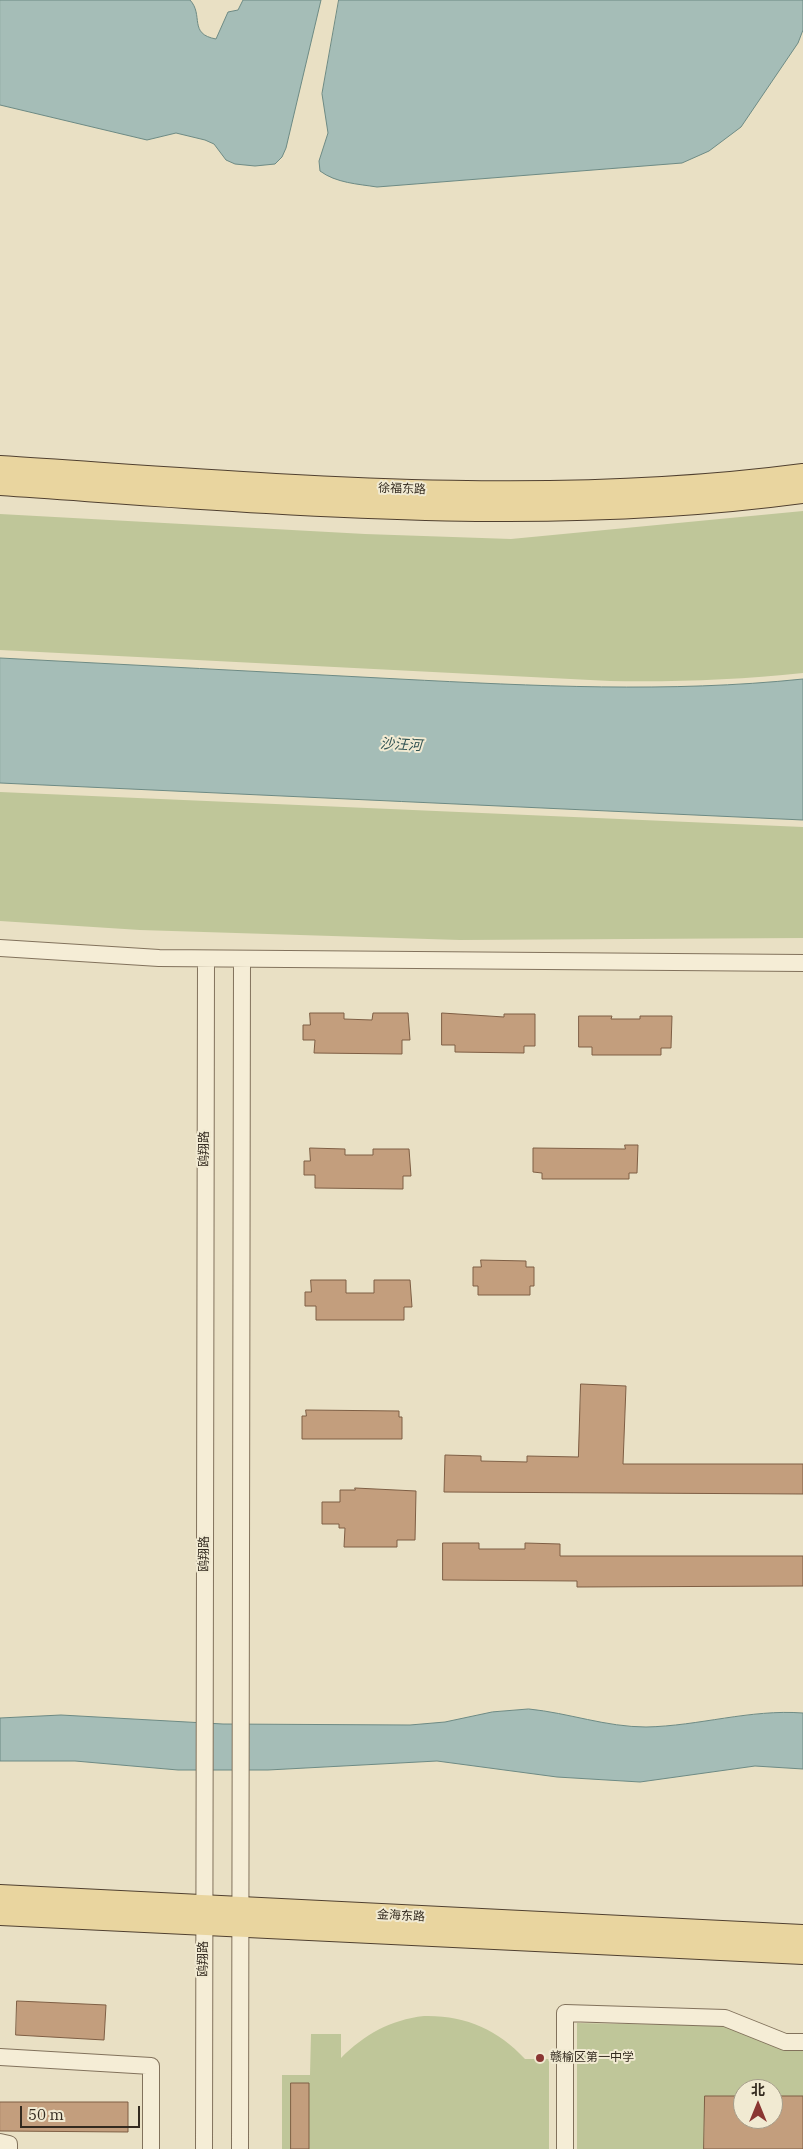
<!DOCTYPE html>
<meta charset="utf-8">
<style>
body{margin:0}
#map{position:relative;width:803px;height:2149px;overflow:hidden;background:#e9e0c4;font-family:"IBM Plex Serif","Noto Sans SC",serif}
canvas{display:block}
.north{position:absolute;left:733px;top:2079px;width:50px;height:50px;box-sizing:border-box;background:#f1ead2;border:1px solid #a59d8a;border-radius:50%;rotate:0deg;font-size:14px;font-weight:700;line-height:20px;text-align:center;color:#332a1f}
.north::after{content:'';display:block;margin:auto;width:18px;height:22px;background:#8a3632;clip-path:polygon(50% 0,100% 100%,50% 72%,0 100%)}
.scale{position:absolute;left:20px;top:2106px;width:120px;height:22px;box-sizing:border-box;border:2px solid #332a1f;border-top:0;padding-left:6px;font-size:15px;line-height:18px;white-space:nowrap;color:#332a1f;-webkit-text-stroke:4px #f1ead2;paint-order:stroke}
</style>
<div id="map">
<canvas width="803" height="2149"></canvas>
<div class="north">北</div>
<div class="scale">50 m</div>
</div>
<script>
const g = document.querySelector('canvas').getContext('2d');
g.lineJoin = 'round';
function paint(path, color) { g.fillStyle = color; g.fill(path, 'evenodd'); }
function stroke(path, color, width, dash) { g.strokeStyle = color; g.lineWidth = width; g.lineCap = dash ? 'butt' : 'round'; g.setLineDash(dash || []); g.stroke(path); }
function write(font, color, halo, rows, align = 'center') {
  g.font = font + ' "IBM Plex Serif","Noto Sans SC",serif'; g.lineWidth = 4; g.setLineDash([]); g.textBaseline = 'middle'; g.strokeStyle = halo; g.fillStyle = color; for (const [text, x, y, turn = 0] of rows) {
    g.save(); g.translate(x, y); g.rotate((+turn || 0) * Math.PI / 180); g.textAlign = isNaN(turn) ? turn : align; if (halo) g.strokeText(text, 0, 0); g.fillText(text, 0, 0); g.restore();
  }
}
paint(new Path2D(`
 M 803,511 L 803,673 C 738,680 675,682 610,681 L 0,650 L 0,514 L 365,534 L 511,539 Z
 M 0,792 L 803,827 L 803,938 L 460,940 L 140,930 L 0,921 Z
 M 424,2016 C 465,2015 497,2029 525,2059 L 549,2059 L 549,2149 L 282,2149 L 282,2075 L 310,2075 L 311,2034 L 341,2034 L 341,2058 C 365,2034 390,2020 424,2016 Z
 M 577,2023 L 728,2026 L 803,2048 L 803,2096 L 773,2096 L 773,2089 L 743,2089 L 743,2096 L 705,2096 L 704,2149 L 577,2149 Z`), '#bfc699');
const water = new Path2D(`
 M 0,0 L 190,0 C 204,15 188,34 216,39 L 228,12 L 238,10 L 243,0 L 321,0 L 286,148 L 282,157 L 275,164 L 255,166 L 235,164 L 226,160 L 214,144 L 205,140 L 176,133 L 147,140 L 0,105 Z
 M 339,0 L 803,0 L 803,30 L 798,43 L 741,127 L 709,151 L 682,163 L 377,187 C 358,184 336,183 320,171 L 319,161 L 328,133 L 322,94 Z
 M 0,658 C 133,665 266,672 399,679 C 534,686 669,693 803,679 L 803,820 L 0,783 Z
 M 529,1709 C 569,1713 606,1727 646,1727 C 699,1726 750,1709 803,1713 L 803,1769 L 755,1766 L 640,1782 L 557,1777 L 437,1761 L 268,1770 L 178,1770 L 75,1761 L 0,1761 L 0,1718 L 61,1715 L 223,1724 L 410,1725 L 445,1722 L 492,1712 Z`);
paint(water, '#a5bdb7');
stroke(water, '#6d8a84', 1);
const building = new Path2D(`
 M 310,1013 L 344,1013 L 344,1019 L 372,1020 L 373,1013 L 408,1013 L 410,1040 L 402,1040 L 402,1054 L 314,1053 L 315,1040 L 303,1040 L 303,1025 L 310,1025 Z
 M 442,1013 L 504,1017 L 504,1014 L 535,1014 L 535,1046 L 524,1046 L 524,1053 L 455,1052 L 455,1045 L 442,1045 Z
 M 579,1016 L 612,1016 L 611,1019 L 640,1019 L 640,1016 L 672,1016 L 671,1048 L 661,1048 L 661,1055 L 592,1055 L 592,1047 L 579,1047 Z
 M 625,1145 L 638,1145 L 637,1173 L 629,1173 L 629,1179 L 542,1179 L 542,1173 L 533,1172 L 533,1148 L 625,1149 Z
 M 310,1148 L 345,1149 L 345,1155 L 373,1155 L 373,1149 L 409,1149 L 411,1176 L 403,1176 L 403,1189 L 315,1188 L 315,1175 L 304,1175 L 304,1161 L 310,1161 Z
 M 481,1260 L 526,1261 L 526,1267 L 534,1267 L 534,1286 L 530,1286 L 530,1295 L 478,1295 L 478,1286 L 473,1286 L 473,1267 L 481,1267 Z
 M 311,1280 L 346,1280 L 346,1293 L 374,1293 L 374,1280 L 410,1280 L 412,1307 L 404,1307 L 404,1320 L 316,1320 L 316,1306 L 305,1306 L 305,1292 L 311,1292 Z
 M 581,1384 L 626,1386 L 623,1464 L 803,1464 L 803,1494 L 444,1492 L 445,1455 L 481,1456 L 481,1461 L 527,1462 L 527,1456 L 578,1457 Z
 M 306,1410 L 399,1411 L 399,1417 L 402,1417 L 402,1439 L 302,1439 L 302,1416 L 306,1416 Z
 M 355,1488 L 416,1491 L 415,1540 L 397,1540 L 397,1547 L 344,1547 L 345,1528 L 339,1528 L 339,1524 L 322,1524 L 322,1502 L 340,1502 L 340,1490 L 355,1490 Z
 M 443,1543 L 479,1543 L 479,1549 L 525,1549 L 525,1543 L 560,1544 L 560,1556 L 803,1556 L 803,1586 L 577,1587 L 577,1581 L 443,1580 Z
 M 17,2001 L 106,2005 L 104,2040 L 16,2035 Z
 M 291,2083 L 309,2083 L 309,2149 L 291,2149 Z
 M 705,2096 L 743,2096 L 743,2119 L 773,2119 L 773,2096 L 803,2096 L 803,2149 L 704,2149 Z
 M 0,2102 L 128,2102 L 128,2132 L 0,2131 Z`);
paint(building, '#c39e7d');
stroke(building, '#7e5e44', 1);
const minor = new Path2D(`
 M 0,948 L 159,958 L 803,963
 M 0,2057 L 151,2066 L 151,2149
 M 0,2142 L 9,2144 L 9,2149
 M 204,2149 L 206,959
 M 240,2149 L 242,959
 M 565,2149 L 565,2013 L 725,2018 L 785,2042 L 803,2042`);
const major = new Path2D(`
 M 0,466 C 266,483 537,509 803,474
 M 0,485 C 266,503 537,529 803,493
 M 0,1895 L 803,1935
 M 0,1915 L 803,1954`);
stroke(minor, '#82725c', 18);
stroke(major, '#504030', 22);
stroke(minor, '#f5edd6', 16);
stroke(major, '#e9d59f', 20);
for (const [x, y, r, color] of [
 [540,2058,5,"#8a3632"]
]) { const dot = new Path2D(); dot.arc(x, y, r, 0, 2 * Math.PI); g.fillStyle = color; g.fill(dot); stroke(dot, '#f1ead2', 2); }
write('12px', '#332a1f', '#f1ead2', [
 ["徐福东路",402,489,2],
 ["鸥翔路",205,1149,-90],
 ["鸥翔路",205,1554,-90],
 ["金海东路",401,1916,3],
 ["鸥翔路",204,1959,-90]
]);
write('12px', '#332a1f', '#f1ead2', [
 ["赣榆区第一中学",550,2058]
], 'left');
write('italic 14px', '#2f5151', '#f1ead2', [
 ["沙汪河",401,745,3]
]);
</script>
